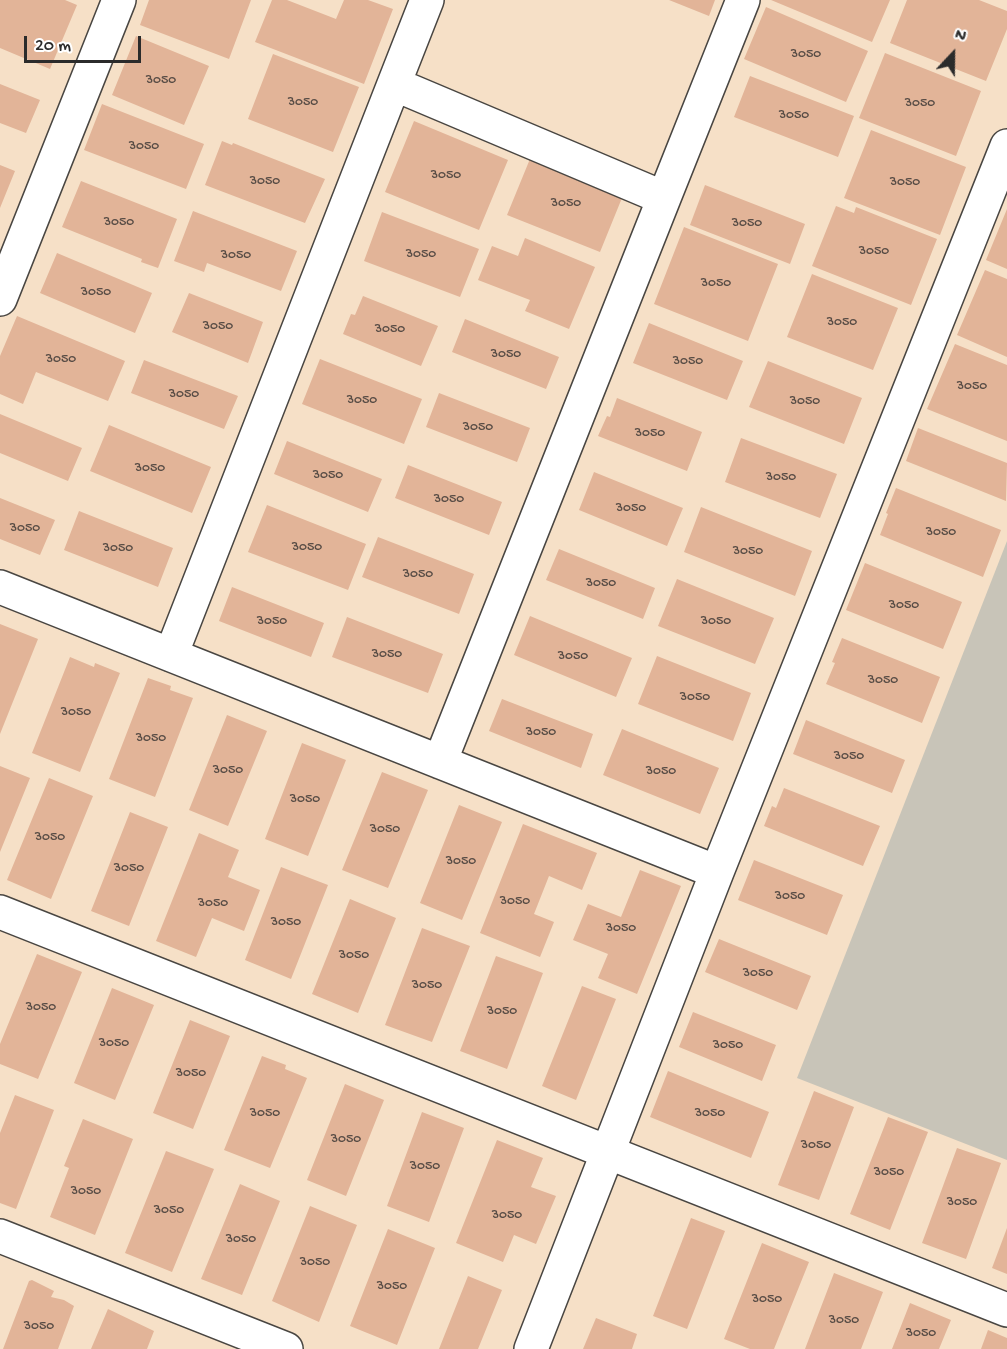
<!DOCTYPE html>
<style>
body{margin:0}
#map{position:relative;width:1007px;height:1349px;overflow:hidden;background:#f6e0c7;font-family:"Gochi Hand",sans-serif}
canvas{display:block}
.north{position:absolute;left:923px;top:24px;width:60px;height:60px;-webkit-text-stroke:4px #fff;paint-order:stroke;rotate:22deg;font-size:16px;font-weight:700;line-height:24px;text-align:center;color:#2b2b2b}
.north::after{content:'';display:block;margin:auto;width:21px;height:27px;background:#2b2b2b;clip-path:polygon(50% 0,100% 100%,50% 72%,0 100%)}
.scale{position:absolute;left:24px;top:36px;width:117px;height:27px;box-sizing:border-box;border:3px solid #2b2b2b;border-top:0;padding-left:8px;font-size:18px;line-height:21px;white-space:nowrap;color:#2b2b2b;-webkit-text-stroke:4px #fff;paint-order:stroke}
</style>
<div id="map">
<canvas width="1007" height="1349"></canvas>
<div class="north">N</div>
<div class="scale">20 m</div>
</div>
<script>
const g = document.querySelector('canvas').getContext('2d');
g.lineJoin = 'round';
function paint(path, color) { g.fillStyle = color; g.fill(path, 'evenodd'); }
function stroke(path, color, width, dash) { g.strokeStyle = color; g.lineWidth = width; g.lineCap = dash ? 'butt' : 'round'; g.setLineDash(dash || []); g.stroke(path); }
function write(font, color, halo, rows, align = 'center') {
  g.font = font + ' "Gochi Hand",sans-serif'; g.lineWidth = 6; g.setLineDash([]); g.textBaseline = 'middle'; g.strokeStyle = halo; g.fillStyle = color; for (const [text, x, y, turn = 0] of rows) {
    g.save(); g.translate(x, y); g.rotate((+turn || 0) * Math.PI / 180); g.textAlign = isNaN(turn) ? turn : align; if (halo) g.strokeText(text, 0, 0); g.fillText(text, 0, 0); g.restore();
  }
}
paint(new Path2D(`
 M 1007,541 L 1007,1160 L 797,1078 Z`), '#c8c4b8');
paint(new Path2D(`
 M 0,0 L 65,0 L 77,5 L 50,69 L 0,48 Z
 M 149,0 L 251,0 L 229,59 L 140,25 Z
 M 272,0 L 287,0 L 336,19 L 344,0 L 368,0 L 393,9 L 364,84 L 255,42 Z
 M 669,0 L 715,0 L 709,16 Z
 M 771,0 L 890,0 L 872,42 Z
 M 907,0 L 979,0 L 1007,11 L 1007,29 L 986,81 L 890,43 Z
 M 766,7 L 868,51 L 846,102 L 744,59 Z
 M 136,36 L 209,66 L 184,125 L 112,95 Z
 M 885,53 L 981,91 L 956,156 L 859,118 Z
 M 273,54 L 359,87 L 333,152 L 248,119 Z
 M 750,76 L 854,116 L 838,157 L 734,117 Z
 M 0,84 L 40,100 L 26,133 L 0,123 Z
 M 102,104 L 204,144 L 186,189 L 84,150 Z
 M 414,121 L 508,160 L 479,230 L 385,192 Z
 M 871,130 L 966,167 L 940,235 L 844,198 Z
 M 222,141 L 232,145 L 233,143 L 325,179 L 305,223 L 205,185 Z
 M 532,154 L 624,193 L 600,252 L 507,215 Z
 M 0,165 L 15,171 L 0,208 Z
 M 81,181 L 177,219 L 158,268 L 141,262 L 142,259 L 62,227 Z
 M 705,185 L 805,224 L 790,264 L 690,225 Z
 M 836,206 L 854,213 L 856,207 L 937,239 L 911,305 L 812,266 Z
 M 1007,209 L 1007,269 L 986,260 Z
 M 193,211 L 297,251 L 281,291 L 207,263 L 204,272 L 174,261 Z
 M 382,212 L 479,249 L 460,297 L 364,261 Z
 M 684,227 L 778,264 L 748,341 L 654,304 Z
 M 525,238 L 595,267 L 569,329 L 525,311 L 530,300 L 478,280 L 492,246 L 518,256 Z
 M 57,253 L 152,293 L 135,333 L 40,293 Z
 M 985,270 L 1007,279 L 1007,357 L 957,335 Z
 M 812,274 L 898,308 L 873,370 L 787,337 Z
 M 189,293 L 263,322 L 248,363 L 172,332 Z
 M 363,296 L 438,326 L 421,366 L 343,334 L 351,314 L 355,315 Z
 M 17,316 L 125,361 L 108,401 L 36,372 L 23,404 L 0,394 L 0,356 Z
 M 465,319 L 559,357 L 546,389 L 452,352 Z
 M 649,323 L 743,361 L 727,400 L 633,363 Z
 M 955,344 L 1007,365 L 1007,441 L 927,409 Z
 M 320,359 L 422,399 L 404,444 L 302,404 Z
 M 144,360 L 238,396 L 224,429 L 131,393 Z
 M 768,361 L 862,398 L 844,444 L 749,407 Z
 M 439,393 L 530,428 L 517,462 L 426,427 Z
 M 617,398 L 702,432 L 687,471 L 598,436 L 607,416 L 610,417 Z
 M 0,414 L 82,448 L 68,481 L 0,453 Z
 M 109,425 L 211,467 L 192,513 L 90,471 Z
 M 918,428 L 1007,463 L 1006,501 L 906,461 Z
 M 741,438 L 837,474 L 820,518 L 725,482 Z
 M 287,441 L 382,479 L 368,512 L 274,474 Z
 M 408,465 L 502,502 L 489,535 L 395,498 Z
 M 594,472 L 683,508 L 667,546 L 579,510 Z
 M 896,488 L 1001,530 L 983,577 L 880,535 L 888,514 L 886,513 Z
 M 0,498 L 55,520 L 40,555 L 0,539 Z
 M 267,505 L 366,544 L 348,590 L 248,552 Z
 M 701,507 L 812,551 L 795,596 L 684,552 Z
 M 79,511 L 173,548 L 158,587 L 64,550 Z
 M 378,537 L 474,574 L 459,614 L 362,577 Z
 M 559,549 L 655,588 L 643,619 L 546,580 Z
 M 865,563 L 962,602 L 943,649 L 846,610 Z
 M 677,579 L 774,618 L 755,664 L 658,626 Z
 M 232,587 L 324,623 L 311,657 L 219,621 Z
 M 530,616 L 632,658 L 616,697 L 514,655 Z
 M 347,617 L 443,654 L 428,693 L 332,657 Z
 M 0,624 L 38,639 L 0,734 Z
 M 842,638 L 940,677 L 922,723 L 826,684 L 835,663 L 832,662 Z
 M 657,656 L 751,693 L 733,741 L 638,704 Z
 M 70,657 L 94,667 L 95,663 L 120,673 L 80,772 L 32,753 Z
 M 148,678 L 171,686 L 170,690 L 193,698 L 155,797 L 109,779 Z
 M 502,699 L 593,734 L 581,768 L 489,731 Z
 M 227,715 L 267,731 L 228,826 L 189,810 Z
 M 806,720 L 905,760 L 892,793 L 793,754 Z
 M 622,729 L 719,768 L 700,814 L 603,775 Z
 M 302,743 L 346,760 L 308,856 L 265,839 Z
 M 0,766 L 30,778 L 0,852 Z
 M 382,772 L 428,790 L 388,888 L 342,870 Z
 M 49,778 L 93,796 L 51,899 L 7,880 Z
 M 784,788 L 880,826 L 863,866 L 764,826 L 772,806 L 776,808 Z
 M 459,805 L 502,822 L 462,920 L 420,903 Z
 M 130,812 L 168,827 L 129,926 L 91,911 Z
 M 523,824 L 597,853 L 582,890 L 549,876 L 534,914 L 554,922 L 540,957 L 480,933 Z
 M 199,833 L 239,850 L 228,877 L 260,890 L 244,931 L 212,918 L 196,957 L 156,941 Z
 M 754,860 L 843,895 L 827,935 L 738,900 Z
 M 281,867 L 328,885 L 291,979 L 245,960 Z
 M 640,870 L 681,886 L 637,994 L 598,978 L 608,954 L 573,940 L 588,904 L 621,917 Z
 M 350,899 L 396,918 L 358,1013 L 312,994 Z
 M 422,928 L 470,946 L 432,1042 L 385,1025 Z
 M 719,939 L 811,976 L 797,1010 L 705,972 Z
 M 37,954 L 82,972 L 38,1079 L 0,1064 L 0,1044 Z
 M 496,956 L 543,973 L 507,1069 L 460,1051 Z
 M 582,986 L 616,999 L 576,1100 L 542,1086 Z
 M 112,988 L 154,1005 L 115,1100 L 74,1083 Z
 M 693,1012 L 776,1045 L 762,1081 L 679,1047 Z
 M 190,1020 L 230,1036 L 193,1129 L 153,1113 Z
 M 262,1056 L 286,1065 L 285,1069 L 307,1078 L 270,1168 L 224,1150 Z
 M 668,1071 L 769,1112 L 751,1158 L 650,1117 Z
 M 345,1084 L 384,1100 L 346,1196 L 307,1180 Z
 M 814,1091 L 854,1107 L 819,1200 L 778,1185 Z
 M 15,1095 L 54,1110 L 16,1209 L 0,1203 L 0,1133 Z
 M 422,1112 L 464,1128 L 429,1222 L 387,1206 Z
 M 888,1117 L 928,1132 L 890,1230 L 850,1214 Z
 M 83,1119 L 133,1139 L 95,1235 L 50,1217 L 69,1168 L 64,1166 Z
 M 497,1140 L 543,1158 L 531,1187 L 556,1196 L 536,1244 L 514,1235 L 503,1262 L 456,1243 Z
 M 957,1148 L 1001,1163 L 966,1259 L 922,1243 Z
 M 166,1151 L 214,1169 L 172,1272 L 125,1253 Z
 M 240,1184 L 280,1201 L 242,1295 L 201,1279 Z
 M 310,1206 L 357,1225 L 319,1322 L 272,1301 Z
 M 691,1218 L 725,1231 L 687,1329 L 653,1316 Z
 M 1007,1228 L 1007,1274 L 992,1268 Z
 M 388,1229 L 435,1248 L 397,1345 L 350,1326 Z
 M 762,1243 L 809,1262 L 774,1349 L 750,1349 L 724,1339 Z
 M 834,1273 L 883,1292 L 861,1349 L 805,1349 Z
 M 468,1276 L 502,1290 L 478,1349 L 439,1349 Z
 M 32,1280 L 54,1291 L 51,1297 L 64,1300 L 74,1306 L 58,1349 L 3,1349 L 29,1281 Z
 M 910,1303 L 951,1320 L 939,1349 L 892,1349 Z
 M 108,1309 L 154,1331 L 147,1349 L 91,1349 Z
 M 596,1318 L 637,1334 L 632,1349 L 583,1349 Z
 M 988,1330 L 1007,1338 L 1007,1349 L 981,1349 Z`), '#e2b498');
const minor = new Path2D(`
 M 427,0 L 394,84 L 664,198 L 743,0
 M 0,299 L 119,0
 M 0,587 L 717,872
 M 171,655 L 394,84
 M 440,762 L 664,198
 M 0,912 L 1007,1310
 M 0,1236 L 286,1349
 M 531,1349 L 717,872 L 1007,146`);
stroke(minor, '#494642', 36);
stroke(minor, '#fff', 33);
write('14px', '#594d46', null, [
 ["3050",806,55],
 ["3050",161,81],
 ["3050",303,103],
 ["3050",920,104],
 ["3050",794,116],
 ["3050",144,147],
 ["3050",446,176],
 ["3050",265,182],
 ["3050",905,183],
 ["3050",566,204],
 ["3050",119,223],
 ["3050",747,224],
 ["3050",874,252],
 ["3050",421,255],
 ["3050",236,256],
 ["3050",716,284],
 ["3050",96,293],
 ["3050",842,323],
 ["3050",218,327],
 ["3050",390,330],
 ["3050",506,355],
 ["3050",61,360],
 ["3050",688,362],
 ["3050",972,387],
 ["3050",184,395],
 ["3050",362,401],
 ["3050",805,402],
 ["3050",478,428],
 ["3050",650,434],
 ["3050",150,469],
 ["3050",328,476],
 ["3050",781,478],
 ["3050",449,500],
 ["3050",631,509],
 ["3050",25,529],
 ["3050",941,533],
 ["3050",307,548],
 ["3050",118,549],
 ["3050",748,552],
 ["3050",418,575],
 ["3050",601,584],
 ["3050",904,606],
 ["3050",272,622],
 ["3050",716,622],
 ["3050",387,655],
 ["3050",573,657],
 ["3050",883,681],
 ["3050",695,698],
 ["3050",76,713],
 ["3050",541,733],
 ["3050",151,739],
 ["3050",849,757],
 ["3050",228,771],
 ["3050",661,772],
 ["3050",305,800],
 ["3050",385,830],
 ["3050",50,838],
 ["3050",461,862],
 ["3050",129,869],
 ["3050",790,897],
 ["3050",515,902],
 ["3050",213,904],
 ["3050",286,923],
 ["3050",621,929],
 ["3050",354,956],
 ["3050",758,974],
 ["3050",427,986],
 ["3050",41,1008],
 ["3050",502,1012],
 ["3050",114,1044],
 ["3050",728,1046],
 ["3050",191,1074],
 ["3050",265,1114],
 ["3050",710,1114],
 ["3050",346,1140],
 ["3050",816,1146],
 ["3050",425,1167],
 ["3050",889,1173],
 ["3050",86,1192],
 ["3050",962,1203],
 ["3050",169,1211],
 ["3050",507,1216],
 ["3050",241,1240],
 ["3050",315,1263],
 ["3050",392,1287],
 ["3050",767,1300],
 ["3050",844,1321],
 ["3050",39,1327],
 ["3050",921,1334]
]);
</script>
